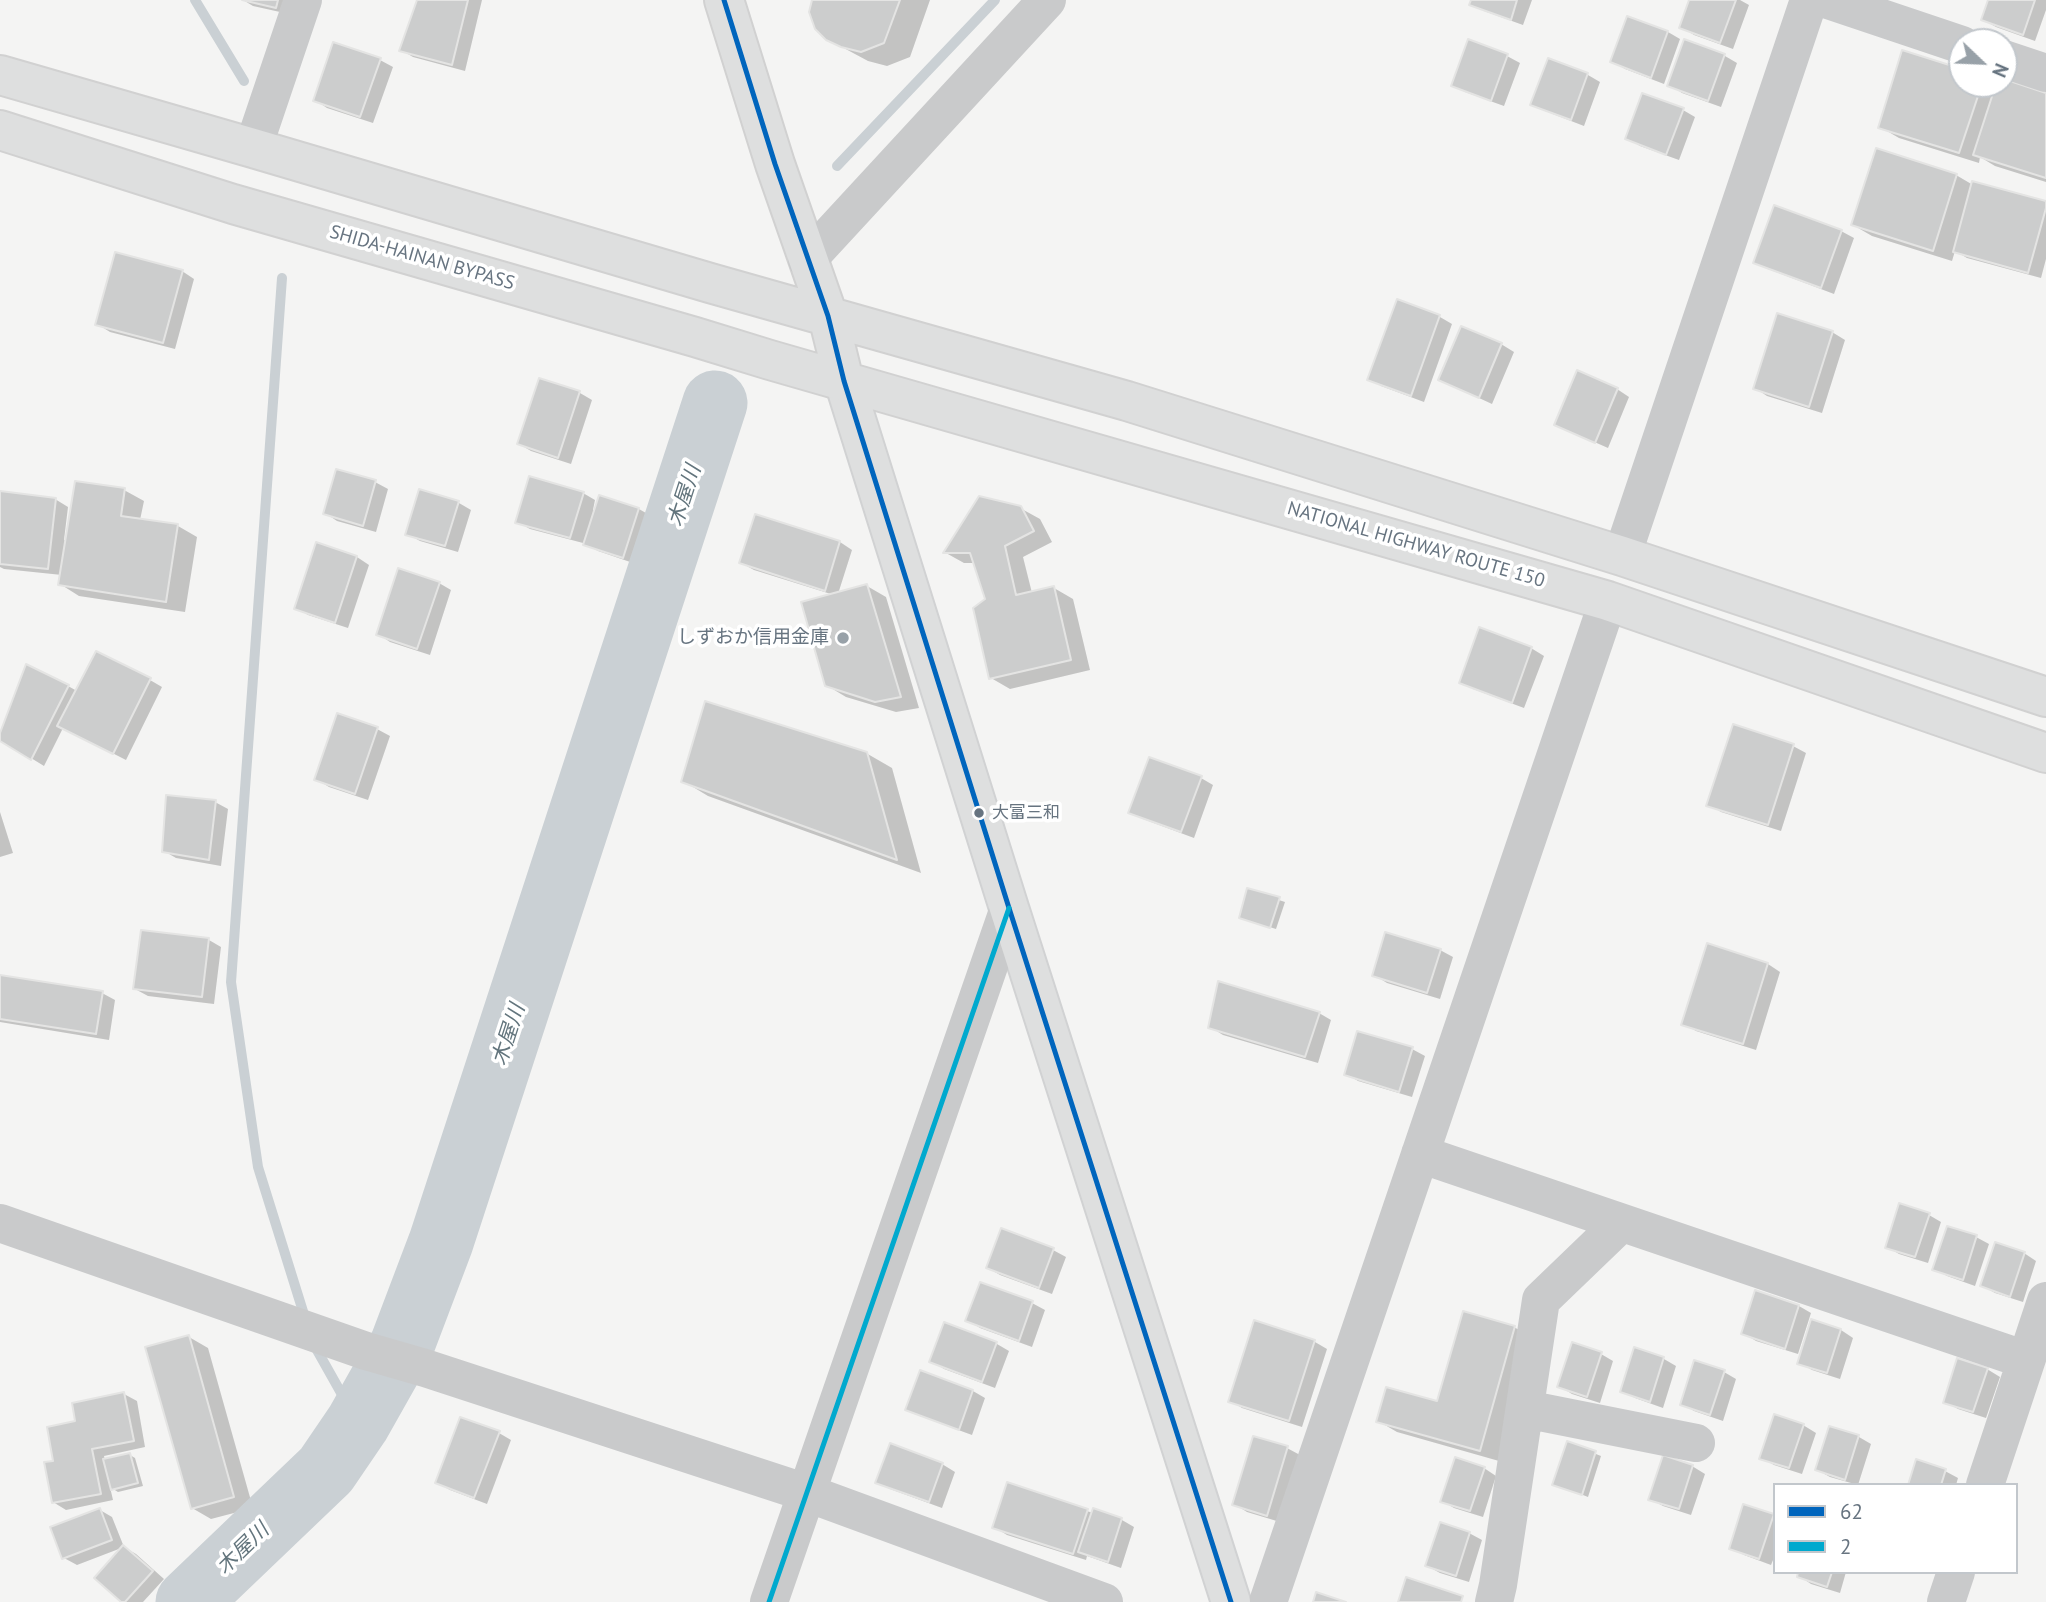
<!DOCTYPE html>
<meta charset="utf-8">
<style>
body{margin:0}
#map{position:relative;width:2046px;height:1602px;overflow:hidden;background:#f4f4f3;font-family:"PT Sans",sans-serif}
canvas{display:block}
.legend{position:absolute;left:1773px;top:1483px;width:245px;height:91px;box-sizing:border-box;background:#fff;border:2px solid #c2c7cc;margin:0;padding:9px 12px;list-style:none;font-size:21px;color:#677480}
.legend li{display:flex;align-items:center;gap:14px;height:35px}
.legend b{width:35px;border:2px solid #c2c7cc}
.north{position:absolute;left:1948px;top:28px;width:70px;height:70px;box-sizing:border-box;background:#fff;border:2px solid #c2c7cc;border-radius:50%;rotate:113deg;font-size:19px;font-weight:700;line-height:28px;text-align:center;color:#677480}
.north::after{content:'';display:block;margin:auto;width:24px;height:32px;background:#98a1a8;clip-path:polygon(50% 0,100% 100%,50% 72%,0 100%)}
</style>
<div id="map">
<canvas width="2046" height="1602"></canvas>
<ul class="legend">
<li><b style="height:9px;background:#0065bd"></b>62</li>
<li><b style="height:9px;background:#00a9ce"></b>2</li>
</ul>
<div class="north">N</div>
</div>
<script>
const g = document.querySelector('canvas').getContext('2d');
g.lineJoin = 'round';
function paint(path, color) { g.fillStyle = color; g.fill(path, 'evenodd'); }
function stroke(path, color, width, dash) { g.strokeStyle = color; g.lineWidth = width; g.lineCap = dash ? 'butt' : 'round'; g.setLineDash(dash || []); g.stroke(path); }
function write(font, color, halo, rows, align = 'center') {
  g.font = font + ' "PT Sans","Noto Sans JP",sans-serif'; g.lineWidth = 7; g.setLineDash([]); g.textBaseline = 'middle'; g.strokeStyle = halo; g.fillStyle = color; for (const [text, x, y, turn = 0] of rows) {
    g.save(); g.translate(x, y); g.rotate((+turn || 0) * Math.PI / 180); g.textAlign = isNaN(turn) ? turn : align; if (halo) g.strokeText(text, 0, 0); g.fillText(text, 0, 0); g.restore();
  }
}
paint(new Path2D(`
 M 243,0 L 292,0 L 289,14 L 253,6 Z
 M 418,0 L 482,0 L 465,71 L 413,57 L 401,50 Z
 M 814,0 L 930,0 L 910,57 L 887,66 L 868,61 L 827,39 Z
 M 1473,0 L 1532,0 L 1523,25 L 1484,11 L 1471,4 Z
 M 1691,0 L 1740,0 L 1749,5 L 1733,49 L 1694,35 L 1681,27 Z
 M 1990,0 L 2046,0 L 2046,10 L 2035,41 L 1996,27 L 1983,20 Z
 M 1668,32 L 1680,39 L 1664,84 L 1625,69 L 1613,62 Z
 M 1469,41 L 1507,56 L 1520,63 L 1504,106 L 1465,92 L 1453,85 Z
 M 1685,41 L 1725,56 L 1737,63 L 1721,107 L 1682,93 L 1670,85 Z
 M 380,60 L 393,67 L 373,123 L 327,108 L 315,100 Z
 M 1549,61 L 1588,75 L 1600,82 L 1584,126 L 1545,111 L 1533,104 Z
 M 1962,71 L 1962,84 L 1995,84 L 1998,86 L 1998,84 L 2004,84 L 2004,81 L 2046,95 L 2046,182 L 1995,166 L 1980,157 L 1979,163 L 1899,138 L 1880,127 Z
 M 1683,110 L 1695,117 L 1679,160 L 1640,146 L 1628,139 Z
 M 1956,175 L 1973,185 L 2046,203 L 2046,259 L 2041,278 L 1967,258 L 1955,251 L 1952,261 L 1872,236 L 1853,225 Z
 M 1841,231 L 1854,238 L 1834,294 L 1768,269 L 1755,262 Z
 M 182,271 L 194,279 L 175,349 L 110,332 L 97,324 Z
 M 1398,301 L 1440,317 L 1452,324 L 1424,402 L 1381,386 L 1369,379 Z
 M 1832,332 L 1845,340 L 1822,413 L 1767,396 L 1755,388 Z
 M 1501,344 L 1514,352 L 1492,404 L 1440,380 Z
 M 540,380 L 580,393 L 592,400 L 571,464 L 531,451 L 519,444 Z
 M 1617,389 L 1629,397 L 1608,448 L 1556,425 Z
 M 337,471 L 375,482 L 388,489 L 376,532 L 337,521 L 325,513 Z
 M 124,490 L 144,501 L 140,520 L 178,526 L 197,537 L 185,612 L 79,596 L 60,584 L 62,575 L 4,569 L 0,567 L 0,493 L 55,499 L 68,507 L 64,540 L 67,541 Z
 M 420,492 L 459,503 L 471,510 L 458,552 L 420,541 L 407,534 Z
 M 583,493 L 595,500 L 593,510 L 639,509 L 651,516 L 636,564 L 598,551 L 583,543 L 530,529 L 517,522 Z
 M 1020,508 L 1040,519 L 1052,542 L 1023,557 L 1032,593 L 1054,588 L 1073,599 L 1090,670 L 1010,689 L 991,678 L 987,600 L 975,563 L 964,563 L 946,553 Z
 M 756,516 L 840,542 L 852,550 L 838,594 L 867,586 L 886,597 L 919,708 L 896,712 L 846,697 L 826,685 L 834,595 L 754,570 L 741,563 Z
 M 357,557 L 369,565 L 348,628 L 308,615 L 296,608 Z
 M 439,583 L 451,590 L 430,655 L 390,642 L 378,634 Z
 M 1531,648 L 1544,656 L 1524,708 L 1473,689 L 1461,682 Z
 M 150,680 L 162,687 L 126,760 L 63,728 L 44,766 L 0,739 L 68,686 L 77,691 Z
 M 377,729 L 390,736 L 368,800 L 329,787 L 316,779 Z
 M 1793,746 L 1806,753 L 1781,831 L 1721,812 L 1709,805 Z
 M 866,753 L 892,768 L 921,873 L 708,796 L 683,781 Z
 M 1201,778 L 1213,785 L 1194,838 L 1143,819 L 1130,812 Z
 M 215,802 L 228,809 L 221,866 L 176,858 L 164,851 Z
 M 0,812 L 13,853 L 0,857 Z
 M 1248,890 L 1285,902 L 1276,929 L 1247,920 Z
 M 143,932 L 209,940 L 221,947 L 214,1004 L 148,996 L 135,989 Z
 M 1709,946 L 1768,964 L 1780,972 L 1756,1050 L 1696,1031 L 1683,1024 Z
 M 1440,950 L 1453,957 L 1440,999 L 1387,983 L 1374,975 Z
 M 0,977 L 102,993 L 115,1000 L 109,1040 L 0,1022 Z
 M 1319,1013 L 1331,1020 L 1318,1063 L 1223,1035 L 1210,1027 Z
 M 1412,1049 L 1425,1056 L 1412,1097 L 1358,1081 L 1346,1074 Z
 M 1929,1215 L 1941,1222 L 1928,1263 L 1899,1254 L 1887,1247 Z
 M 1002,1231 L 1053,1250 L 1066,1257 L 1052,1294 L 1000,1275 L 988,1268 Z
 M 1976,1237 L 1989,1244 L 1975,1286 L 1947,1276 L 1934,1269 Z
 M 2024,1253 L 2036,1261 L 2023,1302 L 1995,1293 L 1982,1286 Z
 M 1756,1292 L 1799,1306 L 1811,1313 L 1798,1354 L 1756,1341 L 1743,1333 Z
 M 1032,1303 L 1045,1310 L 1032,1347 L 980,1328 L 967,1320 Z
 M 1255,1323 L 1315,1342 L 1327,1349 L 1302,1427 L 1242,1408 L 1230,1401 Z
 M 945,1324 L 997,1344 L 1009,1351 L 995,1388 L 944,1369 L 931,1361 Z
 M 1514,1327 L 1534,1339 L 1499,1461 L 1397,1432 L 1378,1421 L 1439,1403 Z
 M 1841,1330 L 1853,1338 L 1840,1379 L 1812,1370 L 1799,1363 Z
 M 189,1337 L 208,1348 L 253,1508 L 211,1519 L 192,1508 Z
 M 1636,1350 L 1664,1359 L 1676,1366 L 1663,1408 L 1635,1398 L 1622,1391 Z
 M 1601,1354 L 1613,1361 L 1600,1403 L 1572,1394 L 1559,1386 Z
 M 1987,1369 L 2000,1377 L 1986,1418 L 1958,1409 L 1945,1402 Z
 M 1724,1372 L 1736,1379 L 1723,1421 L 1694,1411 L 1682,1404 Z
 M 973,1391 L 985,1398 L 972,1435 L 920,1416 L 908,1409 Z
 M 124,1394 L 137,1401 L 145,1447 L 104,1456 L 105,1460 L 130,1455 L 135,1458 L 143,1486 L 118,1492 L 110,1487 L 113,1500 L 66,1510 L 53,1502 L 55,1462 L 78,1422 Z
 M 1803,1425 L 1816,1433 L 1802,1474 L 1774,1465 L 1761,1458 Z
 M 1831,1428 L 1859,1437 L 1871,1444 L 1858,1485 L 1830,1477 L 1817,1470 Z
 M 499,1433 L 511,1440 L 487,1504 L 450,1490 L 437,1483 Z
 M 1568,1443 L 1601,1456 L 1588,1497 L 1555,1484 Z
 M 1287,1448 L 1300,1455 L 1280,1522 L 1247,1512 L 1234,1504 Z
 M 942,1464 L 955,1472 L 942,1508 L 890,1489 L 877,1482 Z
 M 1692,1466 L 1705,1474 L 1691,1515 L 1663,1506 L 1650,1499 Z
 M 1484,1468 L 1496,1476 L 1483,1517 L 1454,1508 L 1442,1501 Z
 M 1945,1471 L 1958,1478 L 1956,1485 L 1909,1485 Z
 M 1008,1485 L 1093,1513 L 1094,1510 L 1122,1520 L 1134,1527 L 1121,1568 L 1087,1556 L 1086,1560 L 1007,1535 L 994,1527 Z
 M 100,1510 L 112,1517 L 124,1547 L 136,1554 L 164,1579 L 143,1602 L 124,1602 L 124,1547 L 77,1565 L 64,1558 Z
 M 1773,1516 L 1775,1517 L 1775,1555 L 1771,1565 L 1744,1555 L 1731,1548 Z
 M 1469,1533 L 1482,1540 L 1469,1582 L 1440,1573 L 1427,1566 Z
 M 1800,1572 L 1846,1572 L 1840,1593 L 1811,1584 L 1799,1576 Z`), '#0003');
stroke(new Path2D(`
 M 195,0 L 244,81
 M 837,166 L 995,0
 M 282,278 L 231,982 L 258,1167 L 306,1321
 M 313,1343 L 358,1423`), '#cad0d4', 10);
stroke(new Path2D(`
 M 188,1602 L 326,1470 L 358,1423 L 402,1345 L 441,1242 L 715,403`), '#cad0d4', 65);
const building = new Path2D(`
 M 242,0 L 278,0 L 276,8 Z
 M 417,0 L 468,0 L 452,65 L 399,51 Z
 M 812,0 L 900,0 L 884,43 L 861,52 L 841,47 L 826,40 L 815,29 L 809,12 Z
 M 1471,0 L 1517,0 L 1511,20 L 1469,5 Z
 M 1689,0 L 1736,0 L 1720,43 L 1679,28 Z
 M 1988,0 L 2035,0 L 2023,35 L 1981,20 Z
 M 1627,16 L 1668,31 L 1651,78 L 1610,62 Z
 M 1468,39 L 1508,54 L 1491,101 L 1451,86 Z
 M 1684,39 L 1725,54 L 1708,101 L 1667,86 Z
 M 333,42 L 381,58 L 360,117 L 313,101 Z
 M 1902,50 L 1962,69 L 1962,84 L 1982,84 L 1959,153 L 1878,128 Z
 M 1548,58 L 1588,73 L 1571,120 L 1530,105 Z
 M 2004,79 L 2046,93 L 2046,178 L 1973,155 L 1996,84 L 2004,84 Z
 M 1642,93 L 1684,108 L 1666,155 L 1625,139 Z
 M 1876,148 L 1957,174 L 1933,251 L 1851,225 Z
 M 1972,181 L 2046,201 L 2046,208 L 2028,273 L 1953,252 Z
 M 1774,205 L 1842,230 L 1821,288 L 1753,263 Z
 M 115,252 L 183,270 L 163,343 L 95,325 Z
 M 1397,299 L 1440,315 L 1411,396 L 1367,380 Z
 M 1777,313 L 1833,331 L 1809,407 L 1753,389 Z
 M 1461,326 L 1502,343 L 1479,398 L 1438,380 Z
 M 1577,370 L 1618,388 L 1595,443 L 1554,425 Z
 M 539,378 L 580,391 L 558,458 L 517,444 Z
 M 336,469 L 376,480 L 363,526 L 323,514 Z
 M 529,476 L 584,492 L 570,538 L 515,523 Z
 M 75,481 L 125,488 L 121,516 L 178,524 L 166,602 L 58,585 Z
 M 419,489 L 459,501 L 445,546 L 405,535 Z
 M 0,491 L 56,498 L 48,569 L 0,564 Z
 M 599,495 L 639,508 L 623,558 L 583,545 Z
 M 979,496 L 1021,506 L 1034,531 L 1005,546 L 1016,595 L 1054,586 L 1071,660 L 989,679 L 973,608 L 985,599 L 970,553 L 943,553 Z
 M 755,514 L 840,541 L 825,591 L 739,563 Z
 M 316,542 L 357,556 L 335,623 L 294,609 Z
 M 398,568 L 440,582 L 417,649 L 376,635 Z
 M 867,584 L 901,697 L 875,702 L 825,686 L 801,602 Z
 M 1479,627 L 1532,647 L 1512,703 L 1459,683 Z
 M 96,651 L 151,678 L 113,754 L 57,726 Z
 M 26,664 L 69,685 L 31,760 L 0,741 L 0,733 Z
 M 705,701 L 867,752 L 897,860 L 681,782 Z
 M 337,713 L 378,727 L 355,794 L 314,780 Z
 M 1733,724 L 1794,744 L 1768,825 L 1706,806 Z
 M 1149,757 L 1202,776 L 1181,832 L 1128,813 Z
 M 166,795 L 216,800 L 209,860 L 162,852 Z
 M 1247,888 L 1280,897 L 1270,928 L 1239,918 Z
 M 141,930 L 209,938 L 202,997 L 133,989 Z
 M 1385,932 L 1441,949 L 1427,993 L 1372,976 Z
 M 1707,943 L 1768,963 L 1743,1044 L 1681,1025 Z
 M 0,975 L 103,991 L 96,1034 L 0,1019 Z
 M 1218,981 L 1320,1012 L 1305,1057 L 1208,1028 Z
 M 1357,1031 L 1413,1047 L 1399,1092 L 1344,1075 Z
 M 1899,1203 L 1930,1213 L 1915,1257 L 1885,1248 Z
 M 1947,1226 L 1977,1235 L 1963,1280 L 1932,1270 Z
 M 1001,1228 L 1054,1248 L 1039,1288 L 986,1268 Z
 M 1995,1242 L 2025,1252 L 2010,1297 L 1980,1286 Z
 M 980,1282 L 1033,1301 L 1019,1341 L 965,1321 Z
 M 1755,1290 L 1799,1305 L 1785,1349 L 1741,1334 Z
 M 1463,1311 L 1515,1326 L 1480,1451 L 1376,1422 L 1386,1387 L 1437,1401 Z
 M 1811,1319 L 1841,1329 L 1827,1373 L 1797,1364 Z
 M 1254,1320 L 1315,1340 L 1289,1421 L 1228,1402 Z
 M 944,1322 L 997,1342 L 982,1382 L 929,1362 Z
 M 189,1335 L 234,1497 L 191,1509 L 145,1347 Z
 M 1572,1342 L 1602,1352 L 1587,1397 L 1557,1387 Z
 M 1634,1347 L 1664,1357 L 1650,1402 L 1620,1392 Z
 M 1957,1358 L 1988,1368 L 1973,1412 L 1943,1403 Z
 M 1694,1360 L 1725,1370 L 1710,1415 L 1680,1405 Z
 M 920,1370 L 973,1390 L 959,1430 L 905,1410 Z
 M 124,1392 L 134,1441 L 92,1449 L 101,1494 L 52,1503 L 44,1462 L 53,1461 L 47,1427 L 75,1421 L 72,1403 Z
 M 1774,1414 L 1804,1424 L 1789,1468 L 1759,1459 Z
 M 460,1417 L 500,1431 L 474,1498 L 435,1483 Z
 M 1829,1426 L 1859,1435 L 1845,1480 L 1815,1470 Z
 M 1253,1436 L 1288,1446 L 1267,1516 L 1232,1505 Z
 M 1567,1441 L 1596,1451 L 1582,1495 L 1552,1485 Z
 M 890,1443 L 943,1463 L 929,1502 L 875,1483 Z
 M 130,1453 L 138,1483 L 111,1490 L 103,1459 Z
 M 1663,1455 L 1693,1465 L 1679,1509 L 1648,1500 Z
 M 1455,1457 L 1485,1467 L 1470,1511 L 1440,1502 Z
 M 1916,1459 L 1946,1469 L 1941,1485 L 1908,1485 Z
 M 1007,1482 L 1088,1509 L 1073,1554 L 992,1528 Z
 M 1743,1504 L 1774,1514 L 1759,1559 L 1729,1549 Z
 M 100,1508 L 112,1540 L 62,1559 L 50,1527 Z
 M 1093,1508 L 1122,1518 L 1108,1562 L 1078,1552 Z
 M 1440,1522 L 1470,1532 L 1456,1576 L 1425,1566 Z
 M 123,1545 L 153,1571 L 125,1602 L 121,1602 L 94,1578 Z
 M 1798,1572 L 1832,1572 L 1827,1587 L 1797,1577 Z
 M 1406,1577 L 1463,1596 L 1461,1602 L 1398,1602 Z
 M 1316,1592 L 1346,1602 L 1313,1602 Z`);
paint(building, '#cccdcd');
stroke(building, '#e4e4e3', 2);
const major = new Path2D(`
 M 844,381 L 1009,908 L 1231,1602`);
const highway = new Path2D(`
 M 724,0 L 775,164 L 828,316 L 844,381
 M 0,75 L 253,148 L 710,283 L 1127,401 L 1622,556 L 2046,697
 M 0,130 L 233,204 L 695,337 L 770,360 L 1608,601 L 2046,753`);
stroke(major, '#d1d2d3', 42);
stroke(highway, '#d1d1d1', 42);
stroke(new Path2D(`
 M 1828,0 L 1962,45
 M 2004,59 L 2046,73
 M 253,148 L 303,0
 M 807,260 L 1047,0
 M 1622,556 L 1809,0
 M 1420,1154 L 2026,1360
 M 0,1223 L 366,1351 L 425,1368 L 807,1493 L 1104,1602
 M 1525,1409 L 1696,1443
 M 1985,1485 L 2046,1301
 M 769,1602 L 1009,908
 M 1268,1602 L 1608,601
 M 1494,1602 L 1498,1585 L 1541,1300 L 1621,1223
 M 1946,1602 L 1956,1572`), '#c9cacb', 38);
stroke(major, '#dedfdf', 38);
stroke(highway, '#dedfdf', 38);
stroke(new Path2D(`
 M 724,0 L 775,164 L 828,316 L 844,381 L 1009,908 L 1231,1602`), '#0065bd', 5);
stroke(new Path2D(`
 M 769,1602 L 1009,908`), '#00a9ce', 5);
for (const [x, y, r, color] of [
 [843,638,7,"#98a1a8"],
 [979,813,6,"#677480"]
]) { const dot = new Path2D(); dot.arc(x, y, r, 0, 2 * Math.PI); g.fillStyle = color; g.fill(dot); stroke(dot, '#fff', 2.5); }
write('17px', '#677480', '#fff', [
 ["大富三和",992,813]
], 'left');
write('19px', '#677480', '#fff', [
 ["SHIDA-HAINAN BYPASS",422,258,16],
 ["NATIONAL HIGHWAY ROUTE 150",1416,545,16]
]);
write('19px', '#677480', '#fff', [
 ["しずおか信用金庫",829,638]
], 'right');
write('italic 21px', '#63757d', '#fff', [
 ["木屋川",685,496,-72],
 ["木屋川",509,1035,-72],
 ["木屋川",243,1549,-44]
]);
</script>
